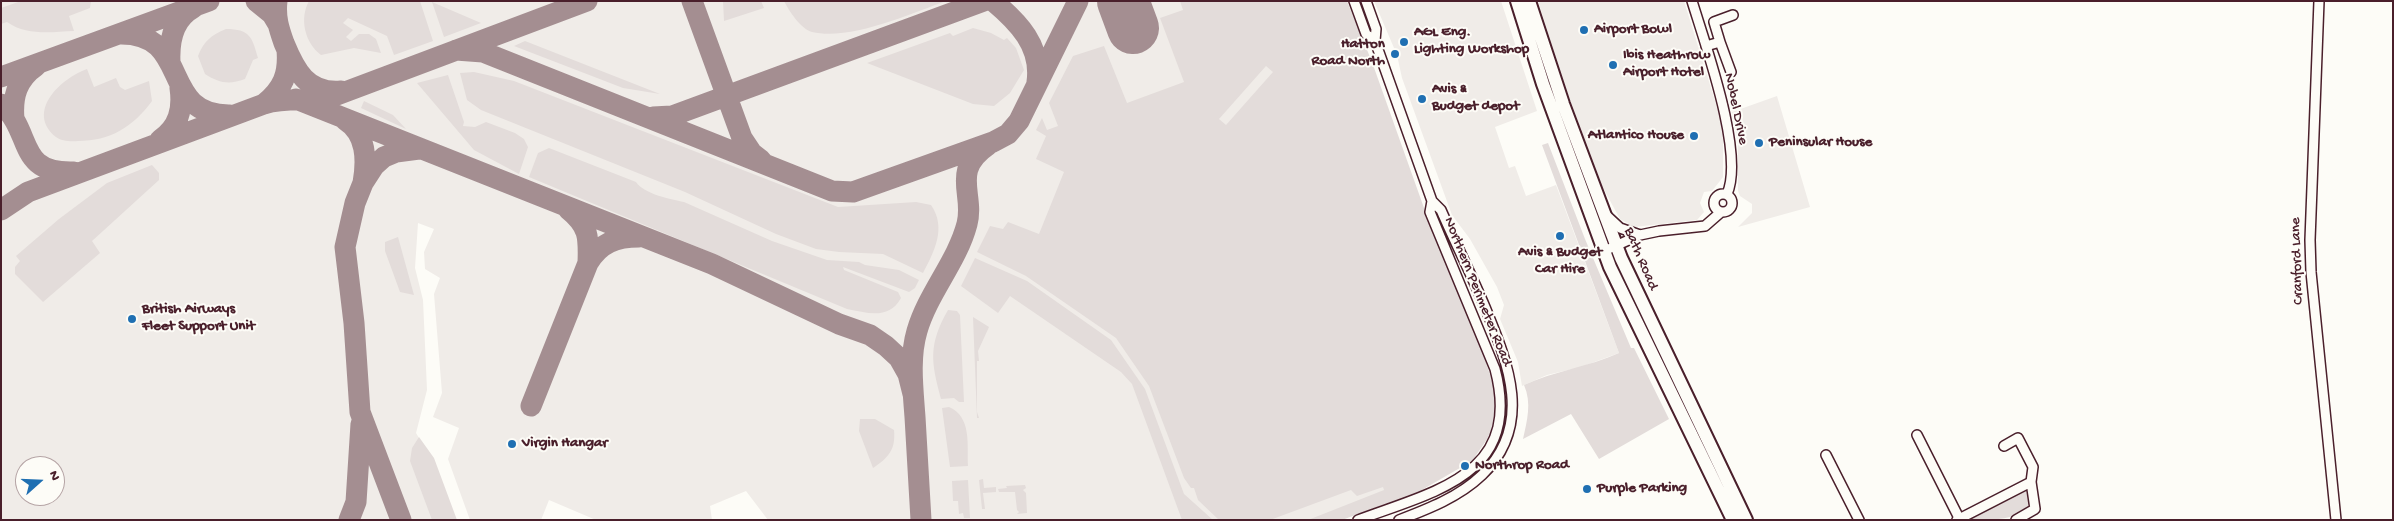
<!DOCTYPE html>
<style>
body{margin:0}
#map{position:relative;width:2394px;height:521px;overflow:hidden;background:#fdfcf7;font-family:"Gochi Hand",sans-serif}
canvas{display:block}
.frame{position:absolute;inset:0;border:2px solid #4a1f2b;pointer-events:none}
.north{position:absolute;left:15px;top:456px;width:50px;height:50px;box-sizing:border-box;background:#fdfcf7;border:1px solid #b5a4a5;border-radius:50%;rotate:70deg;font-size:14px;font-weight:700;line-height:20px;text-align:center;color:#4a1f2b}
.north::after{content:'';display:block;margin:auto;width:18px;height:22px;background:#1f6fb2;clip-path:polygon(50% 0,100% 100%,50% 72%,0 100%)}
</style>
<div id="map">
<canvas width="2394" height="521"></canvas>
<div class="frame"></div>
<div class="north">N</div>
</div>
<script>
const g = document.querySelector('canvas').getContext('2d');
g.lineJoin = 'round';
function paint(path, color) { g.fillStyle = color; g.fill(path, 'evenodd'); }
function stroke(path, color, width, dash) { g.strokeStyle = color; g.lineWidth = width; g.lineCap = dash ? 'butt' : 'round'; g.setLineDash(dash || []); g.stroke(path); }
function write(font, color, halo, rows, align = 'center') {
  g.font = font + ' "Gochi Hand",sans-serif'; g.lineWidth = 4; g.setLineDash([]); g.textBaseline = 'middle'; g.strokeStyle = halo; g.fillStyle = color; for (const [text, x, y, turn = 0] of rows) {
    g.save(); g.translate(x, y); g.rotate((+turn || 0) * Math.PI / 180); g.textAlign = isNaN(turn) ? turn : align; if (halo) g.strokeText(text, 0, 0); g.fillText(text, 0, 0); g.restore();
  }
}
paint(new Path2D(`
 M 1,1 L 1346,1 L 1460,451 L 1331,520 L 768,520 L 746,491 L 710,506 L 712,520 L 596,520 L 549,500 L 541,520 L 470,520 L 448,459 L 459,428 L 433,417 L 442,393 L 434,294 L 440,278 L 425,269 L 424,252 L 434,229 L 418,223 L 415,268 L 423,300 L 427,390 L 416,433 L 435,464 L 456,520 L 1,520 ZM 25,466 L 55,466 L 55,496 L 25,496 Z
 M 1374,1 L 1501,1 L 1537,111 L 1495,127 L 1509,168 L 1515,166 L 1526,196 L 1556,185 L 1619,353 L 1581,367 L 1547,375 L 1522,386 L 1518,362 L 1500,319 L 1504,305 L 1497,287 L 1470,239 L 1452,215 L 1402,78 L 1397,55 Z
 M 1538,1 L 1684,1 L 1720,117 L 1723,140 L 1723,177 L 1712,191 L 1704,192 L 1700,203 L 1704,212 L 1697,220 L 1634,227 L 1620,219 L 1602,186 L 1563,81 Z
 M 1777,96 L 1810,207 L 1738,227 L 1752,213 L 1752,204 L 1740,196 L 1738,191 L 1738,144 L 1732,112 Z`), '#f0ece8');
paint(new Path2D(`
 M 21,1 L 91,1 L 90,8 L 69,16 L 74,31 C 51,32 27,36 7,22 L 1,24 L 1,8 Z
 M 309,1 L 420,1 L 433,41 L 394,55 L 387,36 L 348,18 L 343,23 L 353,30 L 346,37 L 351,41 L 359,34 L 369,34 L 376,39 L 381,53 L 354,48 L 321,55 C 305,43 299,19 309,1 Z
 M 723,1 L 761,1 L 764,8 L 724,21 Z
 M 784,1 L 946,1 C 910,14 850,41 812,32 C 801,29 789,11 784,1 Z
 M 1180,1 L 1347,1 L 1372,62 L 1424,208 L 1480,344 L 1493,384 L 1496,406 L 1490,435 L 1472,461 L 1420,491 L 1342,520 L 1308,520 L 1384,490 L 1383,487 L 1357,496 L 1351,490 L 1270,520 L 1219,520 L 1198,500 L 1194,488 L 1191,488 L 1184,478 L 1149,386 L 1116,338 L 1026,276 L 977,252 L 990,226 L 1003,229 L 1008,222 L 1039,234 L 1064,172 L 1036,159 L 1046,136 L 1036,130 L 1042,118 L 1047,130 L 1058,126 L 1049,103 L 1073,56 L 1104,46 L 1127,103 L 1184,82 L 1160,18 L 1183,10 ZM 1266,66 L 1273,72 L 1226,125 L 1219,119 Z
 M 432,2 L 481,23 L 444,37 Z
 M 973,28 L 991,33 L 1004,40 L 1007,38 L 1016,48 L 1024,70 L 1010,93 L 994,106 L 973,104 L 867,63 L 950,33 L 953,36 Z
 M 226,29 C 250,29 252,37 258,58 L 253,60 L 245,79 C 229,85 219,83 205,74 L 198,56 C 204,41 211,35 226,29 Z
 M 525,41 L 660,94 L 623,88 L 514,46 Z
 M 87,69 L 94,87 L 116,78 L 120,87 L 125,90 L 149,81 L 152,101 C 133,127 110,141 78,141 C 71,142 61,141 56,137 C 25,112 61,78 87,69 Z
 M 474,72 L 514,81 L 838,207 L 916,202 L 931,205 C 947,228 934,252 923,273 L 883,254 L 839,252 L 816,249 L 776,234 L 685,192 L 481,110 L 467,100 L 460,73 Z
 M 448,75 L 464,122 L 463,126 L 475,127 L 486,122 L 515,133 L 524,139 L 528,147 L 519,174 L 474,150 L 417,83 Z
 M 364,101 L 393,115 L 406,129 L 361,108 Z
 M 1548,143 L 1585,239 L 1631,348 L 1634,348 L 1669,419 L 1599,459 L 1571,414 L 1523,439 C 1527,421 1532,403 1524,385 C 1554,371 1588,367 1619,353 L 1542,145 Z
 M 549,148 L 636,182 C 644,194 670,199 684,202 L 772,241 L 827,260 L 859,262 L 865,265 L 899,270 L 919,280 L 915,288 L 909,292 L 843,267 L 844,270 L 898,292 L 901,298 C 889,320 868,313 847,309 L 529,177 L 538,153 Z
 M 152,165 L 159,173 L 159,180 L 92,241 L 100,253 L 43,302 L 15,274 L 15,267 L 20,261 L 16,256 L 59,219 L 107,183 Z
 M 398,237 L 414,295 L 400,292 L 385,251 L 385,242 Z
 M 975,258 L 1027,281 L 1111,340 L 1145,389 L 1184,494 L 1213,520 L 1182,520 L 1132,384 L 1121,372 L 1010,296 L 998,313 L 961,286 Z
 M 948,310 L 957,311 L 960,315 L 964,402 L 959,402 L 954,398 L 941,399 C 931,362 928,345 948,310 Z
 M 973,317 L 989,327 L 978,351 L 979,361 L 977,361 L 977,412 L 979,418 L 977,418 Z
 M 949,407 C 972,417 967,445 968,466 L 950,467 L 942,408 Z
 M 860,419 L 875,419 L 894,430 C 896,450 888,458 873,468 L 859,431 Z
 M 419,437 L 434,458 L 457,520 L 432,520 L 410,461 L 412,448 Z
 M 983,479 L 984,488 L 996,487 L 996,492 L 983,493 L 985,509 L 982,509 L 979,480 Z
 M 968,480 L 970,518 L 964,518 L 963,513 L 959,514 L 958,501 L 953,501 L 952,481 Z
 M 1025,485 L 1026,488 L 1023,490 L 1026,493 L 1027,513 L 1017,514 L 1019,512 L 1017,510 L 1015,492 L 999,492 L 998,489 L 1007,488 L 1006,486 Z
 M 2026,489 L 2029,508 C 2014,521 1987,520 1966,520 Z`), '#e3dcda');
stroke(new Path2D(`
 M 256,1 L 272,14 L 278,24
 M 277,1 C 275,17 279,29 284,43 C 295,70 307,94 341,91
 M 692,1 L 742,138 L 752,153 L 761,160
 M 993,1 C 1018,22 1042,46 1037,82
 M 120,34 C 193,33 158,116 230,115
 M 456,50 L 483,52 L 832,191 L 853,192 L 993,142 L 1008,134 L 1019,121 L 1078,1
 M 170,62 C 169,41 173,19 193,8
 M 1,77 L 209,1
 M 296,99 L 712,264 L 839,324 L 870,335 L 886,346 L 899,358 L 908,374 L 913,394
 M 1,104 C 34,132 15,174 74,172
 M 264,104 C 283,89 289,74 287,50
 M 653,117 L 672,116 L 984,1
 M 14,119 C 12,97 17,79 36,66
 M 345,120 C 367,134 367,160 363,183
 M 160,140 C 179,127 183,109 180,88
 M 568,209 C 589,226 589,237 588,263
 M 1,210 L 28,192 L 264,104 C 286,97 307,102 329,98 L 587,1
 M 531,406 L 588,263 C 600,243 616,237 639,237
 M 349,520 L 356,502 L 361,424
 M 401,520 L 360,412 L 354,323 L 345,247 L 355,203 L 363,183 L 374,166 L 384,157 L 396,152 L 419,149
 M 921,520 C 919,486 917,452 915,417 C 913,389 909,358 917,331 C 928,293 957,262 967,224 C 975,194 950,171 988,145`), '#a48e91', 21);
stroke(new Path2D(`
 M 1123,1 L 1133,28`), '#a48e91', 52);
const minor = new Path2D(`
 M 1354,1 L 1366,34 L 1375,41
 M 1366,1 L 1376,29 L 1375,41 L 1432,201 L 1441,210 C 1455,242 1471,274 1485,307 C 1508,363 1534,425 1482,475 C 1459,497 1428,509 1399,520
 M 1692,1 C 1705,44 1745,154 1727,194
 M 2319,1 L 2310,240 L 2311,272 L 2336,520
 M 1720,42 L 1731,72
 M 1706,46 L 1720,42 L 1714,22 L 1733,15
 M1714 203a9 9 0 1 1 18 0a9 9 0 1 1-18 0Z
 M 1606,215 L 1620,228 L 1640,235
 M 1604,251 L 1640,235 L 1659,231 L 1705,226 L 1721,212
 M 1917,435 L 1959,518
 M 2004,446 L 2018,438 L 2033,467 L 2031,482
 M 1826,455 L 1859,520
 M 1358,520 C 1435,491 1523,475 1495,369 L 1430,212 L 1432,201
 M 1957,520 L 2031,482 L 2035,509 L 2016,520`);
const highway = new Path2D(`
 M 1517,1 L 1543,84 L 1610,267 L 1733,520
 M 1529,1 L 1563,104 L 1621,258 L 1746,520`);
stroke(minor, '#4a1f2b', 12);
stroke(highway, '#4a1f2b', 16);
stroke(minor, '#fdfcf7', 9);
stroke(highway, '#fdfcf7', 12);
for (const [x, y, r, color] of [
 [1584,30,5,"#1f6fb2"],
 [1404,42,5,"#1f6fb2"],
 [1395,54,5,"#1f6fb2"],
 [1613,65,5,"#1f6fb2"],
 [1422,99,5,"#1f6fb2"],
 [1694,136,5,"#1f6fb2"],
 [1759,143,5,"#1f6fb2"],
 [1560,236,5,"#1f6fb2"],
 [132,319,5,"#1f6fb2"],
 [512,444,5,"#1f6fb2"],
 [1465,466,5,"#1f6fb2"],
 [1587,489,5,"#1f6fb2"]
]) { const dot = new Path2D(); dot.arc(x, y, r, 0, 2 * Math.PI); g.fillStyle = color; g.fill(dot); stroke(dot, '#fdfcf7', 2); }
write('bold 15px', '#4a1f2b', '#fdfcf7', [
 ["Airport Bowl",1594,30],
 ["AGL Eng.",1414,33],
 ["Lighting Workshop",1414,50],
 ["Hatton",1385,45,"right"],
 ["Road North",1385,62,"right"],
 ["Ibis Heathrow",1623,56],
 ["Airport Hotel",1623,73],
 ["Avis &",1432,90],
 ["Budget depot",1432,107],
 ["Atlantico House",1684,136,"right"],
 ["Peninsular House",1769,143],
 ["Avis & Budget",1560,253,"center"],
 ["Car Hire",1560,270,"center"],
 ["British Airways",142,310],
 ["Fleet Support Unit",142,327],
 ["Virgin Hangar",522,444],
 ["Northrop Road",1475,466],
 ["Purple Parking",1597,489]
], 'left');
write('15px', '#4a1f2b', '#fdfcf7', [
 ["Nobel Drive",1735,109,78],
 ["Bath Road",1640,259,67],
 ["Cranford Lane",2298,261,-92],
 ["Northern Perimeter Road",1477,292,68]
]);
</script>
